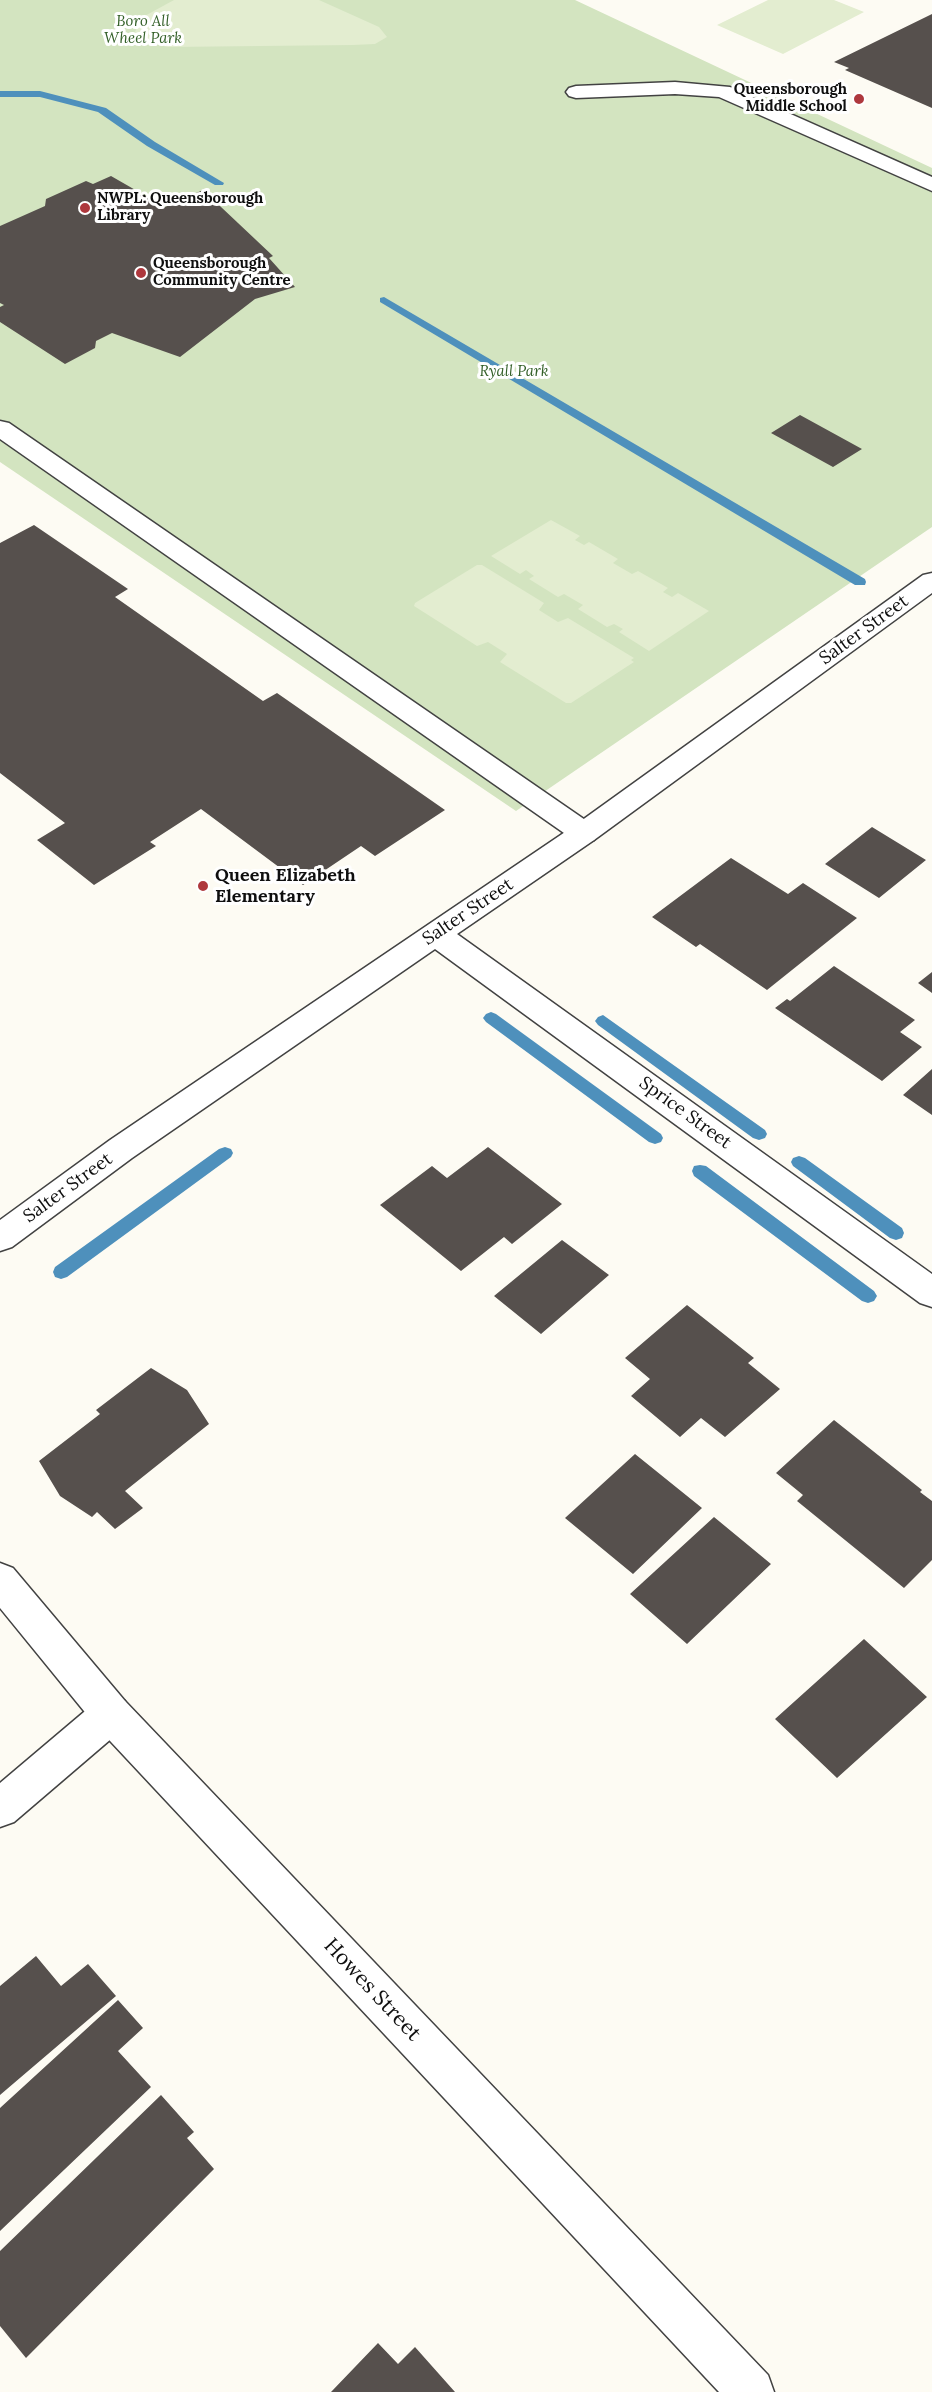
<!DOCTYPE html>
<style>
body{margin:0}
canvas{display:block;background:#fdfbf3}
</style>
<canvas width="932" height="2392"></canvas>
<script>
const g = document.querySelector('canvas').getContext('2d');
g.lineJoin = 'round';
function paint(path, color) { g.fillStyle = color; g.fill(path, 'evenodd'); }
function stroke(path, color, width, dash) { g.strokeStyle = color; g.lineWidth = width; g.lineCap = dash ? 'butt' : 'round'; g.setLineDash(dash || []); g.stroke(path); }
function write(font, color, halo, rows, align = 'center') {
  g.font = font + ' Lora,serif'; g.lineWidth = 6; g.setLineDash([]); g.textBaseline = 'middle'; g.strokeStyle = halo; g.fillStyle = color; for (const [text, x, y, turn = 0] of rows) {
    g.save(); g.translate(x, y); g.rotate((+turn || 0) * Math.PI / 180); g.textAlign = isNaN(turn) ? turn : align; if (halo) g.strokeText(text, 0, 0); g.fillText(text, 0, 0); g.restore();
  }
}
paint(new Path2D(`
 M 0,0 L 575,0 L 932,168 L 932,527 L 516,811 L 0,462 Z`), '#d3e4c0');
paint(new Path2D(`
 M 174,0 L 319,0 L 379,27 L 387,37 L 375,44 L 352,45 L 168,47 L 146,42 L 135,32 L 141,18 Z
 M 768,0 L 834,0 L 864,12 L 783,54 L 717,25 Z
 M 551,520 L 580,536 L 575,540 L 584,545 L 589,542 L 618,559 L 613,563 L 632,574 L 638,571 L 668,588 L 663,592 L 672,597 L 678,593 L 709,611 L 649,651 L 619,632 L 623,629 L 614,624 L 607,627 L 578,609 L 583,605 L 564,594 L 558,597 L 529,579 L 534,576 L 526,570 L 520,574 L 491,556 Z
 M 477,565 L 482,565 L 544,603 L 539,610 L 558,622 L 568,618 L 634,658 L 631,660 L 634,662 L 571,703 L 566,703 L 500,662 L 507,654 L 488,642 L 477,646 L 414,606 L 415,603 Z`), '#e3edd0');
paint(new Path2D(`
 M 0,91 L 40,91 L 106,108 L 155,142 L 224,183 L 223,185 L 215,185 L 147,146 L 98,112 L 40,97 L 0,97 Z
 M 384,297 L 865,579 L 866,582 L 865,585 L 855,585 L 380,302 L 380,298 Z
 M 491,1012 L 496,1014 L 661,1134 L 663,1138 L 661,1142 L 655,1144 L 649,1142 L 486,1022 L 483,1018 L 486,1014 Z
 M 603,1015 L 765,1130 L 767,1134 L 765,1138 L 759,1140 L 753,1138 L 598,1025 L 595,1021 L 598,1017 Z
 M 225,1147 L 231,1149 L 233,1153 L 231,1157 L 67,1277 L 61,1279 L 55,1277 L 53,1272 L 55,1267 L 219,1149 Z
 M 799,1156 L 805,1158 L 902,1228 L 904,1233 L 902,1238 L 896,1240 L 890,1238 L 793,1166 L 791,1162 L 793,1158 Z
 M 700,1165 L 706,1166 L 874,1291 L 877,1296 L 874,1301 L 868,1303 L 862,1301 L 694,1176 L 692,1171 L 694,1166 Z`), '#4e90bc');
paint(new Path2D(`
 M 932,14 L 932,108 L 845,70 L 849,68 L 834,62 Z
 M 111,176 L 165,207 L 203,190 L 273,256 L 269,258 L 295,287 L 255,299 L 180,357 L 112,333 L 96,341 L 95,348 L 65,364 L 0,322 L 0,307 L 4,305 L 0,303 L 0,226 L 45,206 L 46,199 L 86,181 L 93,184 Z
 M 800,415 L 862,449 L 833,467 L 771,433 Z
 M 34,525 L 128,589 L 115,597 L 263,701 L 277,693 L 445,810 L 375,856 L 361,846 L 303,885 L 201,809 L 150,842 L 156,846 L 94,885 L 37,840 L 65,823 L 0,773 L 0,543 Z
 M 872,827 L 926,860 L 879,898 L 825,864 Z
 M 731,858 L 788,894 L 803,883 L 857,918 L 767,990 L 700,944 L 696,947 L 652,917 Z
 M 834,966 L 915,1020 L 900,1032 L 922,1047 L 882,1081 L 775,1008 L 787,999 L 790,1001 Z
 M 932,972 L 932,993 L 918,983 Z
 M 932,1069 L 932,1115 L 903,1095 Z
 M 488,1147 L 562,1204 L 512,1244 L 504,1237 L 461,1271 L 380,1205 L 432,1166 L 447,1178 Z
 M 562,1240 L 609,1275 L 541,1334 L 494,1296 Z
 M 687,1305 L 754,1358 L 748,1363 L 780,1389 L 725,1437 L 701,1418 L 680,1437 L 631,1396 L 650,1379 L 625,1358 Z
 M 151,1368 L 187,1390 L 209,1424 L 125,1491 L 143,1508 L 115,1529 L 97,1512 L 92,1517 L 60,1496 L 39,1461 L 100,1414 L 96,1410 Z
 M 834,1420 L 922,1490 L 920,1492 L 932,1501 L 932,1560 L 904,1588 L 797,1501 L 803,1495 L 776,1473 Z
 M 635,1454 L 702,1508 L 633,1574 L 565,1518 Z
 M 714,1517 L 771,1564 L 687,1644 L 630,1594 Z
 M 864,1639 L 927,1697 L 837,1778 L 775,1719 Z
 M 36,1956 L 61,1986 L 88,1964 L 116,1996 L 0,2095 L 0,1986 Z
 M 118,2000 L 143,2028 L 118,2051 L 151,2087 L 0,2231 L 0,2108 Z
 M 161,2095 L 194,2132 L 187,2138 L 214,2169 L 26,2358 L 0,2326 L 0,2251 Z
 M 378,2343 L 398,2364 L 415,2347 L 455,2392 L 331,2392 Z`), '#56504d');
const lane = new Path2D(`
 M 675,82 L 730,87 L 932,177 L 932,191 L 719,97 L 675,94 L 576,98 L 569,96 L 566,92 L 569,88 L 576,86 Z
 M 0,421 L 9,423 L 594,826 L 598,833 L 594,840 L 584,843 L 574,840 L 0,439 Z
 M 111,1696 L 125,1701 L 130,1714 L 125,1727 L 14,1822 L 0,1827 L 0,1783 L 97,1701 Z`);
const street = new Path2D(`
 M 932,573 L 932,593 L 594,840 L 457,934 L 932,1274 L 932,1307 L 920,1303 L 435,949 L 132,1158 L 12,1247 L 0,1251 L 0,1220 L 110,1140 L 574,826 L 923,575 Z
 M 0,1563 L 13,1568 L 125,1701 L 768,2375 L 774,2392 L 719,2392 L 97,1727 L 0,1608 Z`);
stroke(lane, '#424242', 3);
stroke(street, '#424242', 3);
paint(lane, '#fff');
paint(street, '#fff');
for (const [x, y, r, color] of [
 [859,99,6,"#ae383d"],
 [85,208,6,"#ae383d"],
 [141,273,6,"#ae383d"],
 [203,886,6,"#ae383d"]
]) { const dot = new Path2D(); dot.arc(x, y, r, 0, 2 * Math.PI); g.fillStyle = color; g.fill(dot); stroke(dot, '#fff', 2); }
write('italic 15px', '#325f27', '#fff', [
 ["Boro All",143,22],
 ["Wheel Park",143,39],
 ["Ryall Park",514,372]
]);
write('bold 15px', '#0f0f0f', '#fff', [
 ["Queensborough",847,90,"right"],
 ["Middle School",847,107,"right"],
 ["NWPL: Queensborough",97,199],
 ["Library",97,216],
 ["Queensborough",153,264],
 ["Community Centre",153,281]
], 'left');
write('18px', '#0f0f0f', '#fff', [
 ["Salter Street",864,630,-36],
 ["Salter Street",468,912,-34],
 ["Sprice Street",685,1113,36],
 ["Salter Street",68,1188,-36]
]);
write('bold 18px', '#0f0f0f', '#fff', [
 ["Queen Elizabeth",215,876],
 ["Elementary",215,897]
], 'left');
write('21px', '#0f0f0f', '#fff', [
 ["Howes Street",372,1990,47]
]);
</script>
